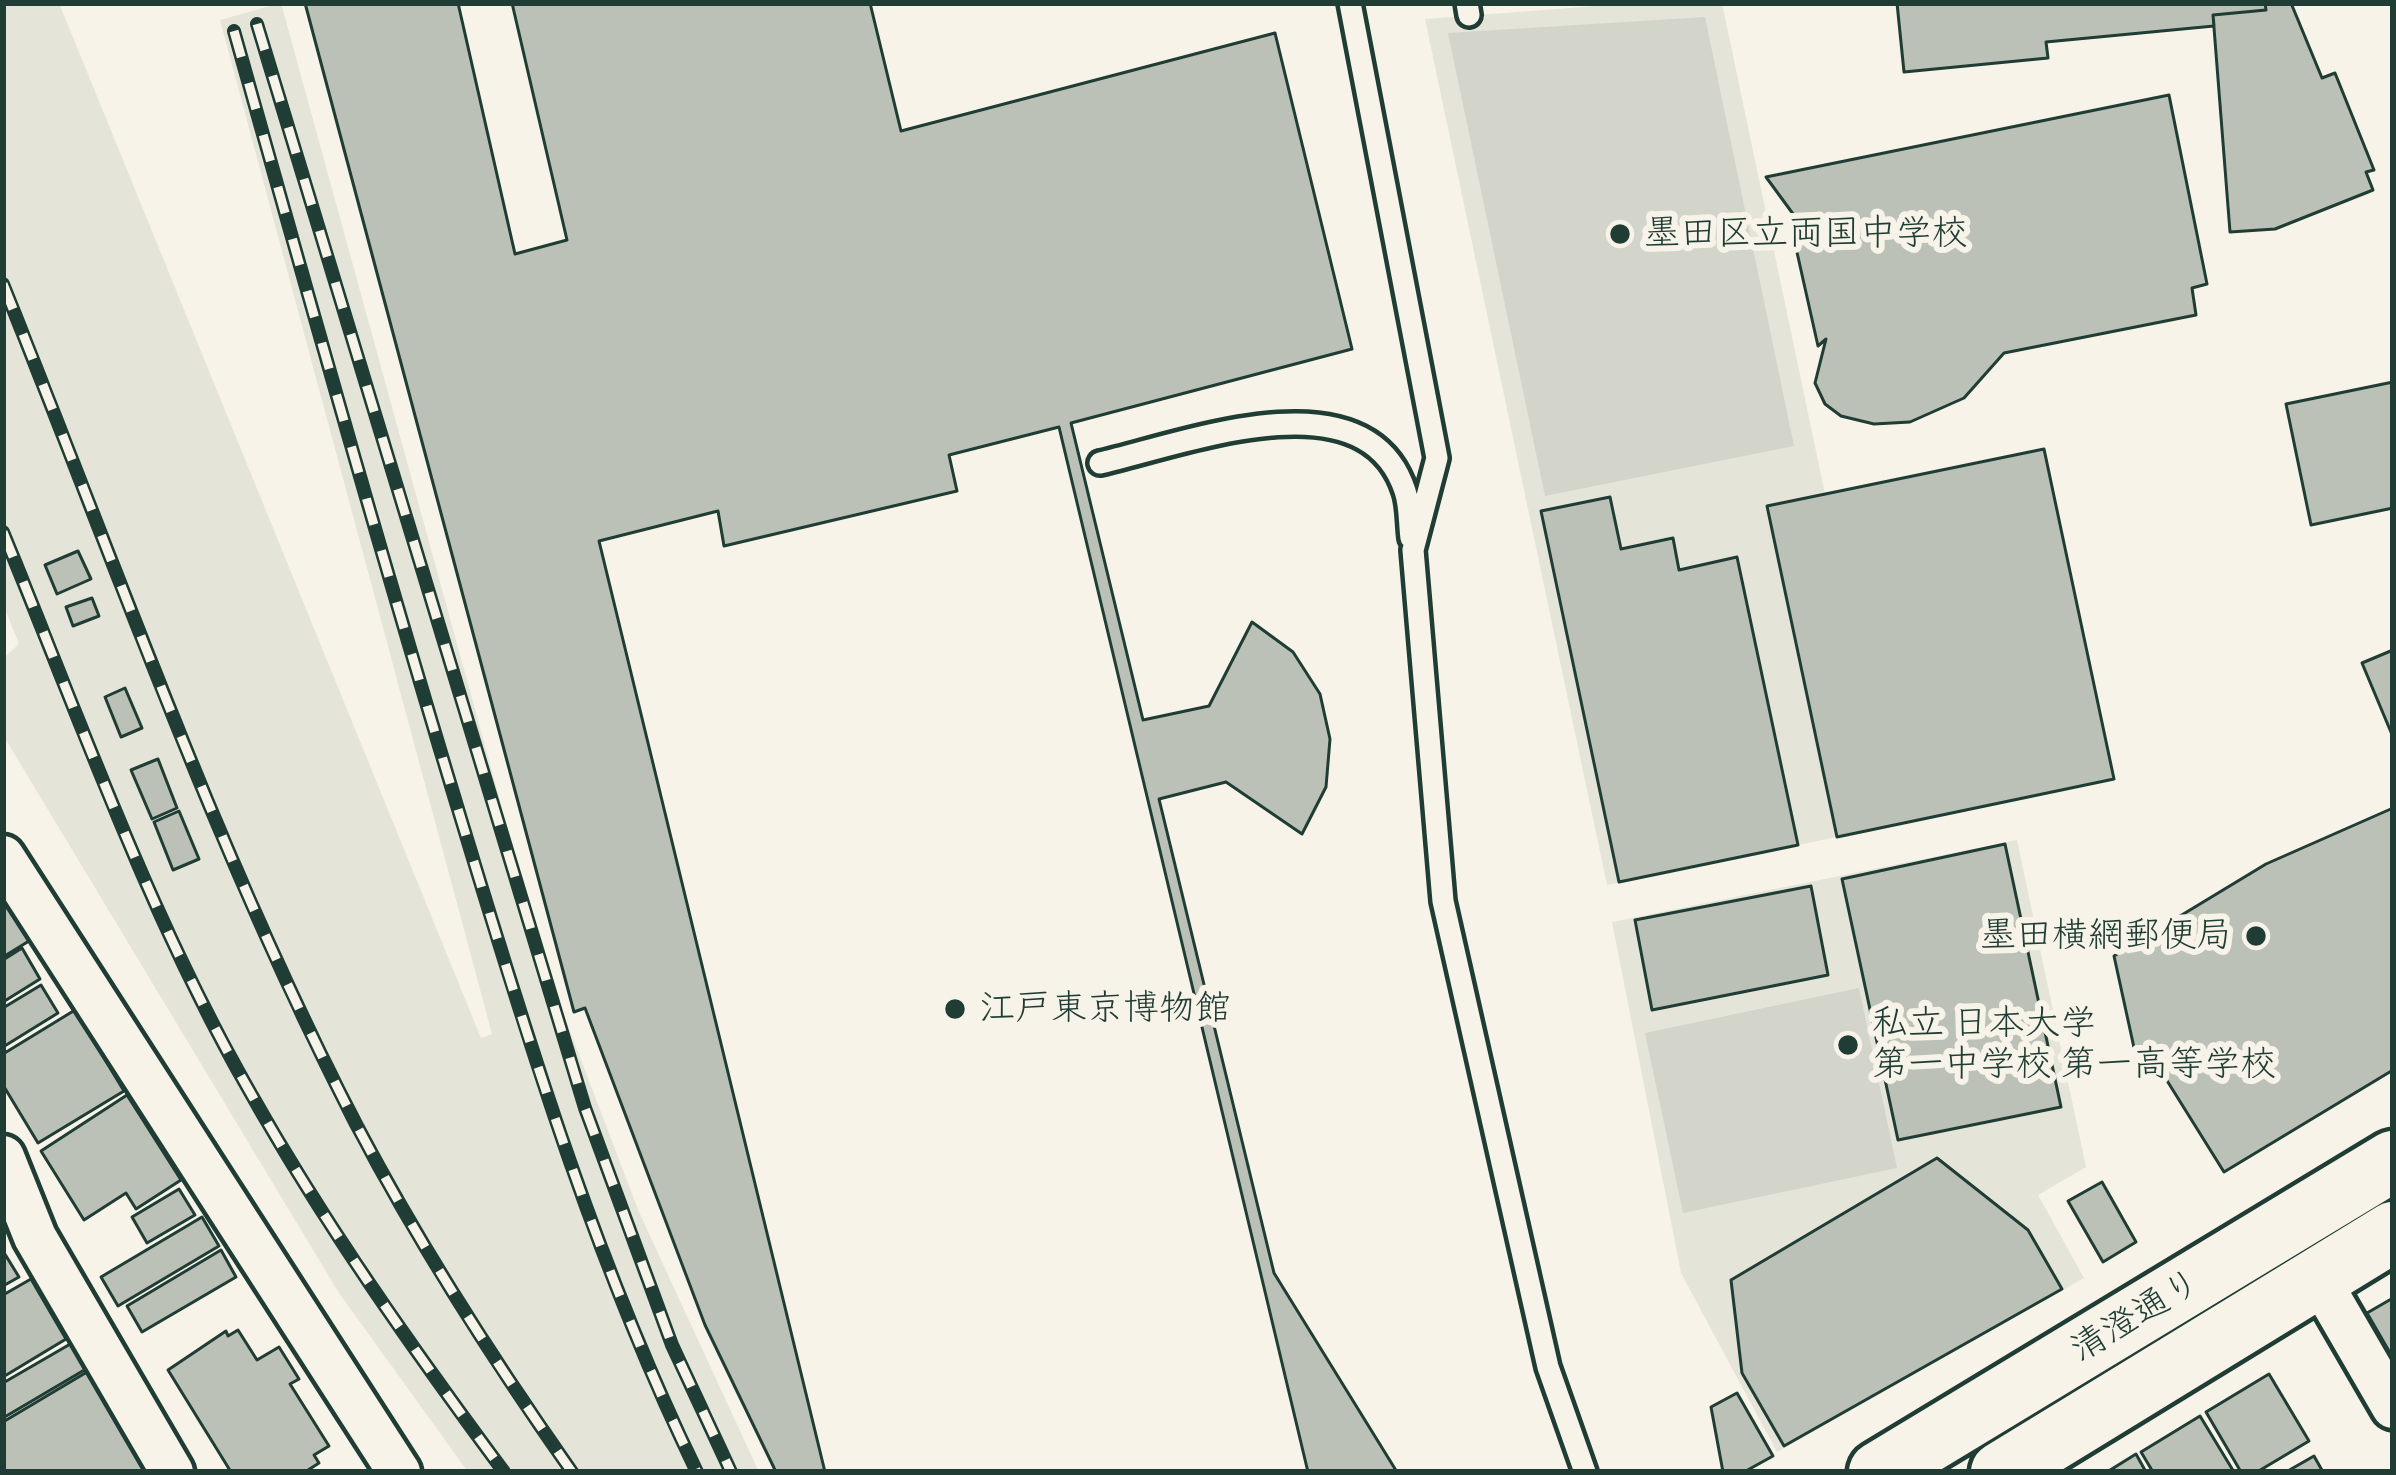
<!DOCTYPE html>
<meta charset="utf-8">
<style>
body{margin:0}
#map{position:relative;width:2396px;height:1475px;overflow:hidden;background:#f7f3e8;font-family:Delius,sans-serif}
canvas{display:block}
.frame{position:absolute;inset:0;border:6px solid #1f3d34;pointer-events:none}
</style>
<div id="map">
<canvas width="2396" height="1475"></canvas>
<div class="frame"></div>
</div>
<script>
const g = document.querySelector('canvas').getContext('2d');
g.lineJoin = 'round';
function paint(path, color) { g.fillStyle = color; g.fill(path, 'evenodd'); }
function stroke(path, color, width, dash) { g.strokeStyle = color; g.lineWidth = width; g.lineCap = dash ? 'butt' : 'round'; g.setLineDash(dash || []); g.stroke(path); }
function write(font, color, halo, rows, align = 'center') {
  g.font = font + ' Delius,"Klee One",sans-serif'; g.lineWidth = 12; g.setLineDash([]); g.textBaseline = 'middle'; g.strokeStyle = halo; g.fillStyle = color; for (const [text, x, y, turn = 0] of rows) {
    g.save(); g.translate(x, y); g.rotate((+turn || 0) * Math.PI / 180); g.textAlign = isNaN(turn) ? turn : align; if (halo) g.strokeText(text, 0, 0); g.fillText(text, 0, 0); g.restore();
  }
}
paint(new Path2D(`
 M 3,3 L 59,3 L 481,1038 L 492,1034 L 220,20 L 281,3 L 546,968 L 639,1212 L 759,1472 L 468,1472 L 339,1293 L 3,735 L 3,659 L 19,644 L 3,604 Z
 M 1635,3 L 1722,3 L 1825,494 L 2044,449 L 2114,779 L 1607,885 L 1425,19 Z
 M 2017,840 L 2086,1167 L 2038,1195 L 2084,1278 L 1777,1452 L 1681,1273 L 1612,922 Z`), '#e5e4d9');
paint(new Path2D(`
 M 1705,17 L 1794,446 L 1545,496 L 1448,33 Z
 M 1859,988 L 1897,1168 L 1683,1213 L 1645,1033 Z`), '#d3d5ca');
const building = new Path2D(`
 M 305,3 L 458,3 L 515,254 L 567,240 L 512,3 L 870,3 L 901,131 L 1275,33 L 1352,349 L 1071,423 L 1143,720 L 1209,706 L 1252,622 L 1293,652 L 1320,694 L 1330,739 L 1326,787 L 1302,834 L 1226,782 L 1159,799 L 1274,1273 L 1397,1472 L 776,1472 L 705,1325 L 585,1008 L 574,1012 Z
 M 1897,3 L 2265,3 L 2266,10 L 2213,15 L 2214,26 L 2046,42 L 2048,58 L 1904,72 Z
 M 2265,3 L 2291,3 L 2322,78 L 2335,73 L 2374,170 L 2366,172 L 2373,190 L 2275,229 L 2230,232 L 2213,15 L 2266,10 Z
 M 2169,95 L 2207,284 L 2192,288 L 2196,315 L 2004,353 L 1964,398 L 1910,422 L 1874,424 L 1841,416 L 1825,404 L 1815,383 L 1826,339 L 1818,346 L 1794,239 L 1807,233 L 1766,177 Z
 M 2393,382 L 2393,508 L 2311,525 L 2286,404 Z
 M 1059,427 L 1308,1472 L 825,1472 L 599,541 L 718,511 L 724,546 L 957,491 L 949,455 Z
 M 2044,449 L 2114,779 L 1837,837 L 1767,506 Z
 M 1610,497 L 1621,549 L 1673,538 L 1679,570 L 1737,557 L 1798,845 L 1619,882 L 1541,511 Z
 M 78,551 L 91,579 L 57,594 L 45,565 Z
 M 92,598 L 99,616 L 73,626 L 66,607 Z
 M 2393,650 L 2393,737 L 2362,663 Z
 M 125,688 L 142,728 L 121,737 L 105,697 Z
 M 158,759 L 177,808 L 152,819 L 131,770 Z
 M 2393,808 L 2393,1070 L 2224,1172 L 2156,1063 L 2138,1066 L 2114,956 L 2266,864 Z
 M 179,811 L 199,859 L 173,870 L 154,822 Z
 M 2005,844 L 2061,1107 L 1898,1140 L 1842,879 Z
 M 1811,886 L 1828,975 L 1652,1010 L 1635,920 Z
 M 3,899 L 29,941 L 3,957 Z
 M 22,948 L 40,979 L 3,1002 L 3,960 Z
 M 41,985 L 58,1013 L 3,1047 L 3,1008 Z
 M 75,1010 L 124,1091 L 38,1143 L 3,1085 L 3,1054 Z
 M 127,1095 L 181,1180 L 136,1209 L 126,1193 L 84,1220 L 41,1151 Z
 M 1937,1158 L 2028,1230 L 2062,1289 L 1784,1446 L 1742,1373 L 1731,1280 Z
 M 2102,1182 L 2136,1242 L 2103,1262 L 2068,1201 Z
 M 179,1189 L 195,1215 L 147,1243 L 132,1217 Z
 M 202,1217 L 219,1246 L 118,1306 L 101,1277 Z
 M 221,1250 L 236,1277 L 142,1332 L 127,1306 Z
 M 3,1251 L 19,1277 L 3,1286 Z
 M 31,1279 L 66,1339 L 3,1377 L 3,1295 Z
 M 2393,1298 L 2393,1358 L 2367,1313 Z
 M 238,1330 L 257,1360 L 279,1347 L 299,1379 L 290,1384 L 329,1446 L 314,1455 L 319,1463 L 305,1472 L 231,1472 L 168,1370 L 226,1331 L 228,1336 Z
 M 72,1343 L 86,1369 L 3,1418 L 3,1383 Z
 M 87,1372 L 147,1472 L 3,1472 L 3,1422 Z
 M 2269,1374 L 2309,1441 L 2257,1472 L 2241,1472 L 2206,1412 Z
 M 1737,1393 L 1773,1456 L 1744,1472 L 1723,1472 L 1711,1407 Z
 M 2200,1416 L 2234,1472 L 2153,1472 L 2141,1452 Z
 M 2136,1454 L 2146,1472 L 2107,1472 Z
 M 2314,1456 L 2323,1472 L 2286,1472 Z`);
paint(building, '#bbc1b6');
stroke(building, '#1f3d34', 3);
const lane = new Path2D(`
 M 1350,3 L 1437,458 L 1413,550 L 1443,901 L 1548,1367 L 1585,1472
 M 1467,3 L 1469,15
 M 1100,463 C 1184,444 1366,372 1405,491 C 1410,505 1409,523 1411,538`);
const street = new Path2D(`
 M 3,857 L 399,1472
 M 3,1157 L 35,1237 L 172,1472
 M 2317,1276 L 2393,1407`);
const secondary = new Path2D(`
 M 1879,1472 L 2393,1161
 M 2001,1472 L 2393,1232`);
stroke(lane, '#1f3d34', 30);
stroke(street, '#1f3d34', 51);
stroke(secondary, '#1f3d34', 69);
stroke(lane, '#f7f3e8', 21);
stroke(street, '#f7f3e8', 42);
stroke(secondary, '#f7f3e8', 60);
const rail = new Path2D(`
 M 257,24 L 585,1108 L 672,1345 L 731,1472
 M 234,31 C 310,302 386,573 468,842 C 533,1057 599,1270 697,1472
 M 3,284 C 116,565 217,855 356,1124 C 419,1244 494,1361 572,1472
 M 3,532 C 80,719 149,916 250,1092 C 325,1225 413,1349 504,1472`);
stroke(rail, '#1f3d34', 14);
stroke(rail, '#f7f3e8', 9, [27]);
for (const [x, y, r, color] of [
 [1620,234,12,"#1f3d34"],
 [2256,936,12,"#1f3d34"],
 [955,1009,12,"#1f3d34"],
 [1848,1045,12,"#1f3d34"]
]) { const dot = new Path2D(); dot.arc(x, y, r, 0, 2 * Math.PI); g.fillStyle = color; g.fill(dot); stroke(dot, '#f7f3e8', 4.5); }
write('36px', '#1f3d34', '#f7f3e8', [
 ["墨田区立両国中学校",1644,234],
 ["墨田横網郵便局",2232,936,"right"],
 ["江戸東京博物館",979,1009],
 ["私立 日本大学",1872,1024],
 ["第一中学校 第一高等学校",1872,1065]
], 'left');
write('36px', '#1f3d34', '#f7f3e8', [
 ["清澄通り",2136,1316,-31]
]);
</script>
